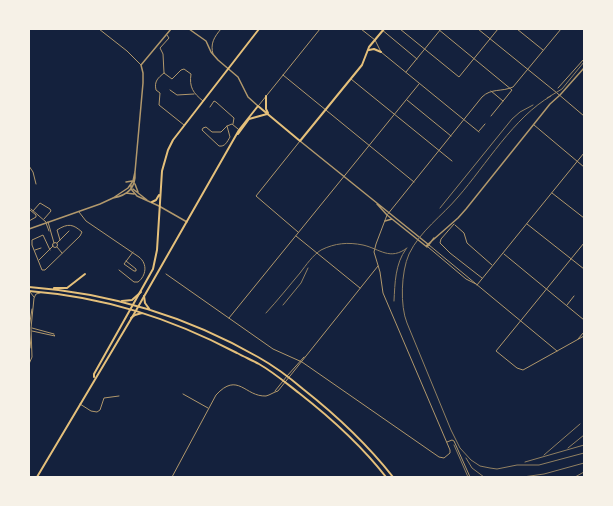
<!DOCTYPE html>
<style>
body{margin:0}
#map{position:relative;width:613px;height:506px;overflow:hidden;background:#14213d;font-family:"Varela Round",sans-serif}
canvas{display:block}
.frame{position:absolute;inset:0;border:30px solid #f6f1e7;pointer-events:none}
</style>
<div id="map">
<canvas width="613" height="506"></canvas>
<div class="frame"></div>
</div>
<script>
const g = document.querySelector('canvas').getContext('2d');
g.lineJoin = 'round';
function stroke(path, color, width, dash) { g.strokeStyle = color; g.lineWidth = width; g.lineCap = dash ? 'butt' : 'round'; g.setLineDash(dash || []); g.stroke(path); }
stroke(new Path2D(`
 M 99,29 L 127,51 L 141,65
 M 361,29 L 375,40 L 381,52 L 479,132
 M 381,29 L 417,59
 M 400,29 L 459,77 L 498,29
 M 438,29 L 512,90 L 491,116
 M 478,29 L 557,93 L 584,116
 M 517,29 L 543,50
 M 167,35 L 169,38 L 160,48 L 163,54 L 164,73 L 172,79 L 181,70 L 184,69 L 191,74 C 189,87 193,93 203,101
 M 213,54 C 210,44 214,37 221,29
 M 406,72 L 441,29
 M 164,73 C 158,78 154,81 156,90 L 160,93 L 159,105 L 184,125
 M 283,75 L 414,182
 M 351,79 L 452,161
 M 558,88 L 584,59
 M 170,90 L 177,95 L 194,94
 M 491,91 L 503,101
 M 407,100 L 451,136
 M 259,105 L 320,29
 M 210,107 L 214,101 L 216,102 L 234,118 L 233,124
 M 534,125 L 584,167
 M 227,126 L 230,137 C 227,142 225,147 219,146 L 202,130 L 203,128 L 206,127 L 212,132 L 221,132 L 227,126 L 232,124 L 238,129
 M 479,131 L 485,124
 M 29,166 L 33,172 L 36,184
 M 552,193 L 584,218
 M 31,209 L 46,222
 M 33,211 L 40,203 L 50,209 L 51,211 L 44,219
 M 79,212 L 86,221 L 139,257 C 148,264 146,276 138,282 L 134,282 L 119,270
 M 29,221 L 36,217 L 36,215 L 30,210
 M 48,222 L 54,243
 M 46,223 L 49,231
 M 454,224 L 441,239 L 440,243 L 450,253 L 482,278
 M 527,224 L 584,269
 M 455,225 L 464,233 L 467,243 L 492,265
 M 298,232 L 256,196 L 300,141
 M 296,236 L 360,288
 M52.5 245a2.5 2.5 0 1 1 5 0a2.5 2.5 0 1 1-5 0Z
 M 57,243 L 69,231
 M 584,243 L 496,351 L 517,368 L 523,370 L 584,336
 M 429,245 L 557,351
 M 57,247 L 62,253
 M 428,247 L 466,279 L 476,284
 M 35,250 L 41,248
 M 50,250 L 43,235 L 32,240 L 32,245 L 42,270 L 45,270 L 80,236 L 82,232 C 73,224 68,223 57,230 L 60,240
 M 504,254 L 584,320
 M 39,260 L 53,246
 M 126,261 L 136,269 L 136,271 L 134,271 L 124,264 L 133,252
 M 166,274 L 273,349 L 302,362 L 439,457 L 444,458 L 450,453 L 450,450 L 383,293 L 380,272 L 374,252 L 376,244 L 387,215 L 482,97 C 491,88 502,92 513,87 L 561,29
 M 477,285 L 584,153
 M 30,292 L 34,297
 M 567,305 L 574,296
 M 229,318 L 419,84
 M 32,328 L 54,334
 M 32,331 L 55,336 L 54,335
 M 578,339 L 584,332
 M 31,348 L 29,328 L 32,309
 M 29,364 L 32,357 L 31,328 L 34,298 L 36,294 L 40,293
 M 275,391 L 287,376 L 304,357
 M 183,394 L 208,408
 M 80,404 L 91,411 L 97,412 L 100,410 L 104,398 L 119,396
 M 447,442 L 452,440 L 454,441 L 470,477
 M 29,476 L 30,477
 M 172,477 L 216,395 C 238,371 245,397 266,396 C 270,395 274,392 278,391 L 378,266`), '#b1986c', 1);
stroke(new Path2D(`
 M 189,29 L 206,41 L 211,52 L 218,60 L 238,77 L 248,97 L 258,106
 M 300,141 L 429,245
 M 126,182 L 132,181
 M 135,184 L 138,192
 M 131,185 L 131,189 L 137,196 L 159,206 L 187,222
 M 133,189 L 147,200
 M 126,193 L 134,194
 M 113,198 C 128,195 136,188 135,172
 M 377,204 L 387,215 L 427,247 L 434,238
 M 385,221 L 392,219
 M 29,229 L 100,204 L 113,198 L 128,188 L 133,181 L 135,172 L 143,83 L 143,73 L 141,65 L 171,29
 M 426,246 L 458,218 L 466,209 L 550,104 L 560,95 L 584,68`), '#b1986c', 1.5);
stroke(new Path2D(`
 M 369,50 L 374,49 L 381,52
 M 266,96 L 266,109 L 268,113
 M 238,134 L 249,119 L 267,114
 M 152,202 L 156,200 L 159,195
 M 94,377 L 94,374 L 153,269 L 157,250 L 162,171 L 168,150 L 173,140 L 259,29
 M 37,477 L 134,314 L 239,130 L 258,106 L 300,141 L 362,65 L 369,47 L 384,29`), '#e5c07b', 2);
stroke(new Path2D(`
 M 29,287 C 109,293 188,317 258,357 C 274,366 289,377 303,389 C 336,415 367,444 393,477
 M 54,288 L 67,288 L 85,274
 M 29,291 C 105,297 170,318 237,353 C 244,357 252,360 259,364 C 273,372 286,383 299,393 C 331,418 361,445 386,477
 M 144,296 L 145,303 L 150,310
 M 122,301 L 132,300 L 141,292
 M 131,318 L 135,315 L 142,313`), '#e5c07b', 2);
stroke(new Path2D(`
 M 551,96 C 514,117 486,165 458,197 C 442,216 420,231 409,254 C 401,272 400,306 407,323 L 451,430 L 460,448 L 471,460 L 480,466 L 490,468 L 497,469 L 517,465 L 539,465 L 584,453
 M 547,98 L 562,89 L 584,62
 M 440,208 L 512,119 L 520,112 L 533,105
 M 394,301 C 395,283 395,264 406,249
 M 283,305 L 301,283 L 308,268
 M 266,313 C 278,300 289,286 300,273 C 306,265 313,255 321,250 C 335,243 348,242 363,245 C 380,249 390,261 407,248
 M 454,445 L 468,477
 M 568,448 L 584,435
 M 544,455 L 580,424
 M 466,458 L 472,468 L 484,477
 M 525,462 L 584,445
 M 523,477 L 544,474 L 584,463
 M 575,477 L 584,472`), '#918062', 1);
</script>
